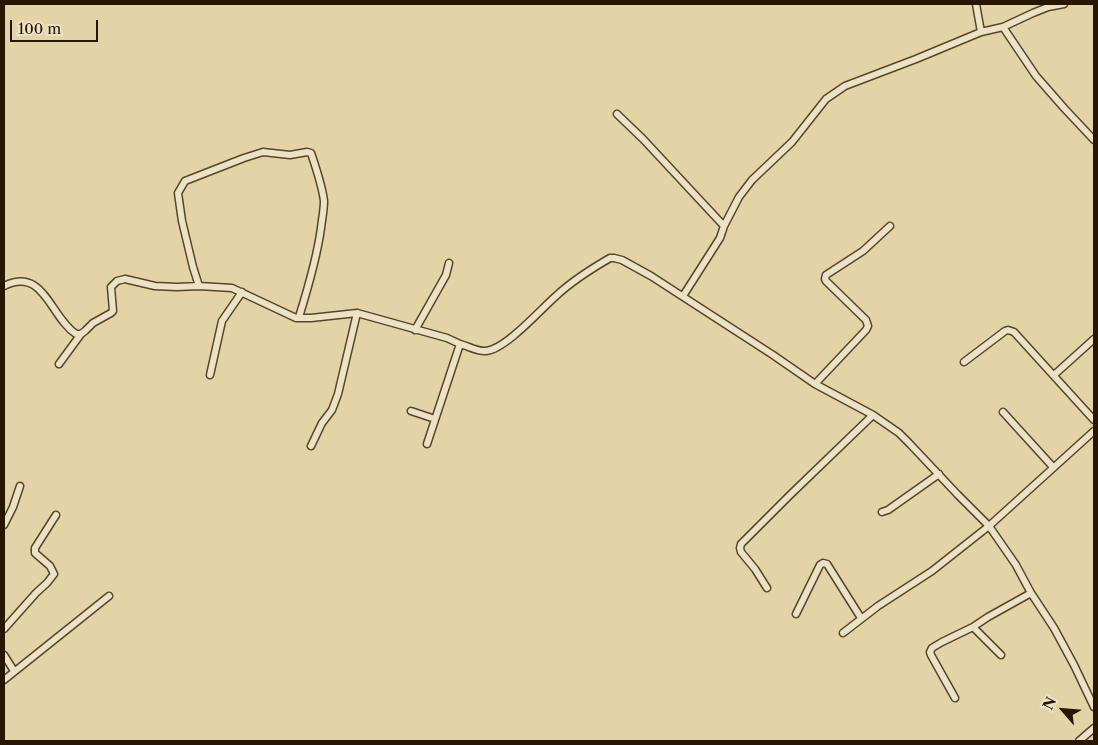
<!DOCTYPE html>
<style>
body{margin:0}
#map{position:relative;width:1098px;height:745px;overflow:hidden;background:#e4d3a6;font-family:"Libre Caslon Text",serif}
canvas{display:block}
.frame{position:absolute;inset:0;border:5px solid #2a1500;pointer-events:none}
.north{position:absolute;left:1038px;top:685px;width:50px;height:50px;-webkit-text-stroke:4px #ede2c5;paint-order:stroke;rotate:297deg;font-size:14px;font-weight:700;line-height:20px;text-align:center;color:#2a1500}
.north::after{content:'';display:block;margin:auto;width:18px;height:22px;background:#2a1500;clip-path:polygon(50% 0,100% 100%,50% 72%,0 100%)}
.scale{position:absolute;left:10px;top:20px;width:88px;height:22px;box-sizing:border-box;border:2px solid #2a1500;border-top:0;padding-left:6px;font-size:15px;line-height:18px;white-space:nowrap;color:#2a1500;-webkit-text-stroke:4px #ede2c5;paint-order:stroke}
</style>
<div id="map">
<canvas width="1098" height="745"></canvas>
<div class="frame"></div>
<div class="north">N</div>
<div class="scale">100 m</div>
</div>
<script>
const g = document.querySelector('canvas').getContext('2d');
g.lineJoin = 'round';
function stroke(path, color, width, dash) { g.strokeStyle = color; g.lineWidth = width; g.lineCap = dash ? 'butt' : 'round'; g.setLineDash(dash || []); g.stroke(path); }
const minor = new Path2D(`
 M 976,4 L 981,32
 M 1003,27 L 1036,76 L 1064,108 L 1094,140
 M 617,114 L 643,139 L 724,226
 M 4,286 C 44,266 50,317 76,334 L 81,334 L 85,331 L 93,323 L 111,313 L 113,311 L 111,287 L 117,281 L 125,279 L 155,286 L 177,287 L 199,286 L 232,288 L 296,318 L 311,318 L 357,313 L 447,338 L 460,344
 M 199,286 L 193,267 L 182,221 L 178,193 L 185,181 L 244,158 L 263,152 L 290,155 L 307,152 L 311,153 C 316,168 322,185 324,201 C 324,210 322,219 321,228 C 317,258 308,288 299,317
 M 683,296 L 720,238 L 724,226 L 739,197 L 752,180 L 792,142 L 826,99 L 845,86 L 916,59 L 981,32 L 1003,27 L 1033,13 L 1048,7 L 1064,4
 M 415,330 L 446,275 L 449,263
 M 964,362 L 1005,331 L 1008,330 L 1014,332 L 1094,420
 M 59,364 L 81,334
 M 210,375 L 222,321 L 242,292
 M 1054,375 L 1094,339
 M 815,384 L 866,330 L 868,326 L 866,320 L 826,281 L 825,279 L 826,275 L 863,251 L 890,226
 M 411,411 L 435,419
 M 1003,412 L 1053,467
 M 427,444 L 460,344 C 468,346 478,352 486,351 C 506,349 540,310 556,296 C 572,281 591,269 610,258 L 614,258 L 622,260 L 651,276 L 773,355 L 815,384 L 873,415 L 899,433 L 909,443 L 958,495 L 989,526 L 1016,565 L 1031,593 L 1054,628 L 1074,665 L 1094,707
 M 311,446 L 322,423 L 332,410 L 338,394 L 357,313
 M 882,512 L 888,510 L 939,474
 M 4,525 L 13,507 L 20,486
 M 767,588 L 755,569 L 741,552 L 740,548 L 741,544 L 790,495 L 873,415
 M 796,614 L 820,565 L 823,563 L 827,564 L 861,618
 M 973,627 L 1001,655
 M 4,629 L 36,593 L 47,583 L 54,574 L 50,566 L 35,553 L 35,548 L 56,515
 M 843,633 L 878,606 L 932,571 L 989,526 L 1094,431
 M 4,655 L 14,671
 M 4,680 L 109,596
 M 955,698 L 931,655 L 930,652 L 932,648 L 942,642 L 973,627 L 988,617 L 1031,593
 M 1079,741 L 1094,728`);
stroke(minor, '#58442a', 9);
stroke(minor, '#ede2c5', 6);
</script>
